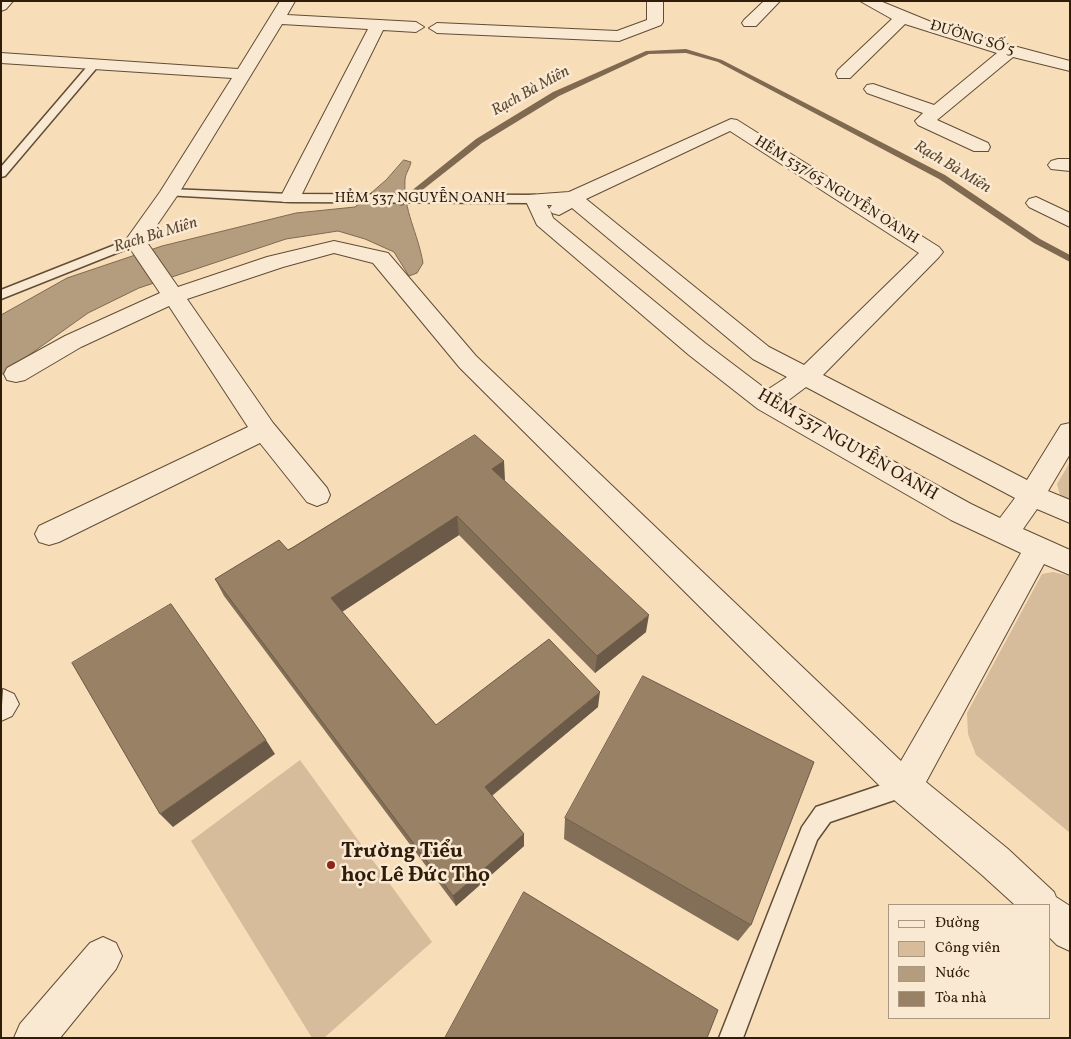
<!DOCTYPE html>
<meta charset="utf-8">
<style>
body{margin:0}
#map{position:relative;width:1071px;height:1039px;overflow:hidden;background:#f8ddb9;font-family:Vollkorn,serif}
canvas{display:block}
.frame{position:absolute;inset:0;border:2px solid #2f1d0a;pointer-events:none}
.legend{position:absolute;left:888px;top:904px;width:162px;height:115px;box-sizing:border-box;background:#fae9d2;border:1px solid #a99782;margin:0;padding:6px 9px;list-style:none;font-size:15px;color:#2f1d0a}
.legend li{display:flex;align-items:center;gap:10px;height:25px}
.legend b{width:25px;border:1px solid #a99782}
</style>
<div id="map">
<canvas width="1071" height="1039"></canvas>
<div class="frame"></div>
<ul class="legend">
<li><b style="height:6px;background:#fae9d2"></b>Đường</li>
<li><b style="height:14px;background:#d6bc9b"></b>Công viên</li>
<li><b style="height:14px;background:#b49c7e"></b>Nước</li>
<li><b style="height:14px;background:#988165"></b>Tòa nhà</li>
</ul>
</div>
<script>
const g = document.querySelector('canvas').getContext('2d');
g.lineJoin = 'round';
function paint(path, color) { g.fillStyle = color; g.fill(path, 'evenodd'); }
function stroke(path, color, width, dash) { g.strokeStyle = color; g.lineWidth = width; g.lineCap = dash ? 'butt' : 'round'; g.setLineDash(dash || []); g.stroke(path); }
function write(font, color, halo, rows, align = 'center') {
  g.font = font + ' Vollkorn,serif'; g.lineWidth = 5; g.setLineDash([]); g.textBaseline = 'middle'; g.strokeStyle = halo; g.fillStyle = color; for (const [text, x, y, turn = 0] of rows) {
    g.save(); g.translate(x, y); g.rotate((+turn || 0) * Math.PI / 180); g.textAlign = isNaN(turn) ? turn : align; if (halo) g.strokeText(text, 0, 0); g.fillText(text, 0, 0); g.restore();
  }
}
paint(new Path2D(`
 M 1070,462 L 1070,502 L 1060,495 L 1057,484 Z
 M 1053,572 L 1070,576 L 1070,833 L 976,755 L 968,734 L 967,713 L 1042,574 Z
 M 300,760 L 432,942 L 324,1038 L 312,1038 L 191,841 Z`), '#d6bc9b');
const water = new Path2D(`
 M 404,160 L 411,162 C 410,168 405,174 405,180 C 403,210 418,233 423,263 L 417,273 L 409,276 L 394,252 L 365,239 L 338,231 L 286,239 L 139,288 L 88,313 L 1,375 L 1,315 L 67,278 L 162,246 L 296,213 L 355,207 L 386,180 Z`);
paint(water, '#b49c7e');
stroke(water, '#7f6950', 1);
paint(new Path2D(`
 M 686,49 L 722,60 L 945,175 L 1040,239 L 1070,255 L 1070,262 L 1034,243 L 939,179 L 718,62 L 686,53 L 649,54 L 559,96 L 482,143 L 402,206 L 395,204 L 476,139 L 553,92 L 646,51 Z`), '#7f6950');
const lane = new Path2D(`
 M 91,62 L 100,64 L 5,176 L 1,177 L 1,167 Z
 M 169,189 L 290,194 L 535,195 L 541,199 L 535,203 L 290,202 L 165,195 L 165,191 Z
 M 135,237 L 139,238 L 141,241 L 139,244 L 1,299 L 1,290 Z
 M 905,777 L 912,780 L 915,787 L 912,794 L 830,822 L 817,840 L 743,1038 L 719,1038 L 802,827 L 816,807 Z`);
const street = new Path2D(`
 M 1,1 L 13,1 L 6,9 L 1,11 Z
 M 280,1 L 295,1 L 287,15 L 416,22 L 424,27 L 416,32 L 383,30 L 300,198 L 297,202 L 283,202 L 280,198 L 368,29 L 282,24 L 179,193 L 146,241 L 178,287 L 267,257 L 334,241 L 388,253 L 476,356 L 901,761 L 1021,553 L 951,520 L 758,409 L 689,355 L 537,225 L 525,199 L 528,195 L 569,192 L 731,119 L 737,120 L 939,247 L 943,252 L 939,257 L 823,375 L 1027,480 L 1061,425 L 1070,423 L 1070,454 L 1048,491 L 1070,500 L 1070,523 L 1037,509 L 1023,529 L 1070,550 L 1070,575 L 1044,564 L 926,782 L 1008,849 L 1054,892 L 1056,897 L 1070,906 L 1070,951 L 1057,945 L 1050,938 L 1050,905 L 1015,905 L 982,875 L 893,799 L 460,368 L 373,263 L 334,253 L 283,267 L 187,299 L 273,423 L 327,488 L 330,495 L 327,502 L 317,506 L 307,502 L 260,443 L 59,542 L 49,545 L 39,542 L 35,534 L 39,526 L 248,427 L 169,306 L 81,347 L 25,380 L 16,382 L 7,380 L 4,374 L 7,368 L 65,336 L 160,293 L 125,241 L 160,192 L 232,78 L 1,63 L 1,53 L 238,69 ZM 730,131 L 919,253 L 804,365 L 769,347 L 586,199 ZM 547,205 L 552,205 L 549,209 ZM 572,208 L 753,359 L 787,377 L 767,390 L 705,343 L 553,218 L 550,210 L 552,213 L 559,215 ZM 806,387 L 1015,498 L 1000,518 L 971,504 L 786,402 Z
 M 647,1 L 663,1 L 663,22 L 661,25 L 619,41 L 437,33 L 429,28 L 437,23 L 617,31 L 647,20 Z
 M 764,1 L 780,1 L 756,26 L 744,26 L 742,23 L 744,20 Z
 M 860,1 L 880,1 L 946,28 L 1070,61 L 1070,71 L 1013,57 L 937,120 L 988,143 L 990,147 L 988,151 L 974,151 L 918,125 L 915,121 L 923,113 L 867,93 L 864,89 L 867,85 L 873,84 L 934,105 L 997,53 L 905,24 L 850,78 L 838,78 L 836,74 L 838,70 L 892,19 Z
 M 1058,159 L 1070,159 L 1070,171 L 1051,169 L 1048,165 L 1051,161 Z
 M 1036,197 L 1070,213 L 1070,227 L 1029,207 L 1026,203 L 1029,199 Z
 M 3,689 L 14,694 L 19,704 L 12,716 L 1,721 Z
 M 103,937 L 116,943 L 122,956 L 116,969 L 60,1038 L 14,1038 L 20,1024 L 90,943 Z`);
stroke(lane, '#614d36', 3);
stroke(street, '#614d36', 2);
paint(lane, '#fae9d2');
paint(street, '#fae9d2');
paint(new Path2D(`
 M 504,461 L 504,481 L 646,632 L 595,673 L 459,535 L 342,612 L 436,725 L 598,707 L 492,796 L 524,834 L 524,846 L 456,906 L 224,596 L 215,579 Z
 M 565,818 L 751,925 L 738,941 L 564,839 Z`), '#836f57');
paint(new Path2D(`
 M 504,461 L 505,480 L 493,488 L 492,469 Z
 M 457,516 L 459,535 L 337,615 L 331,598 Z
 M 649,615 L 646,632 L 595,673 L 597,656 Z
 M 600,692 L 598,707 L 486,800 L 485,787 Z
 M 266,740 L 275,754 L 173,827 L 160,814 Z
 M 524,834 L 524,846 L 456,906 L 453,896 Z`), '#6a5a47');
const building = new Path2D(`
 M 475,435 L 504,461 L 492,469 L 649,615 L 597,656 L 457,516 L 331,598 L 436,725 L 549,639 L 600,692 L 485,787 L 524,834 L 453,896 L 215,579 L 279,540 L 288,550 Z
 M 171,604 L 266,740 L 160,814 L 72,663 Z
 M 643,676 L 814,762 L 751,925 L 565,818 Z
 M 524,892 L 718,1010 L 707,1038 L 445,1038 Z`);
paint(building, '#988165');
stroke(building, '#6a5a47', 1);
for (const [x, y, r, color] of [
 [331,865,5,"#8f2418"]
]) { const dot = new Path2D(); dot.arc(x, y, r, 0, 2 * Math.PI); g.fillStyle = color; g.fill(dot); stroke(dot, '#fae9d2', 2); }
write('15px', '#2f1d0a', '#fae9d2', [
 ["ĐƯỜNG SỐ 5",972,39,17],
 ["HẺM 537/65 NGUYỄN OANH",836,191,32],
 ["HẺM 537 NGUYỄN OANH",420,199]
]);
write('italic 16px', '#5e4933', '#fae9d2', [
 ["Rạch Bà Miên",531,92,-29],
 ["Rạch Bà Miên",952,168,31],
 ["Rạch Bà Miên",156,236,-17]
]);
write('18px', '#2f1d0a', '#fae9d2', [
 ["HẺM 537 NGUYỄN OANH",847,446,30]
]);
write('bold 21px', '#2f1d0a', '#fae9d2', [
 ["Trường Tiểu",341,853],
 ["học Lê Đức Thọ",341,877]
], 'left');
</script>
